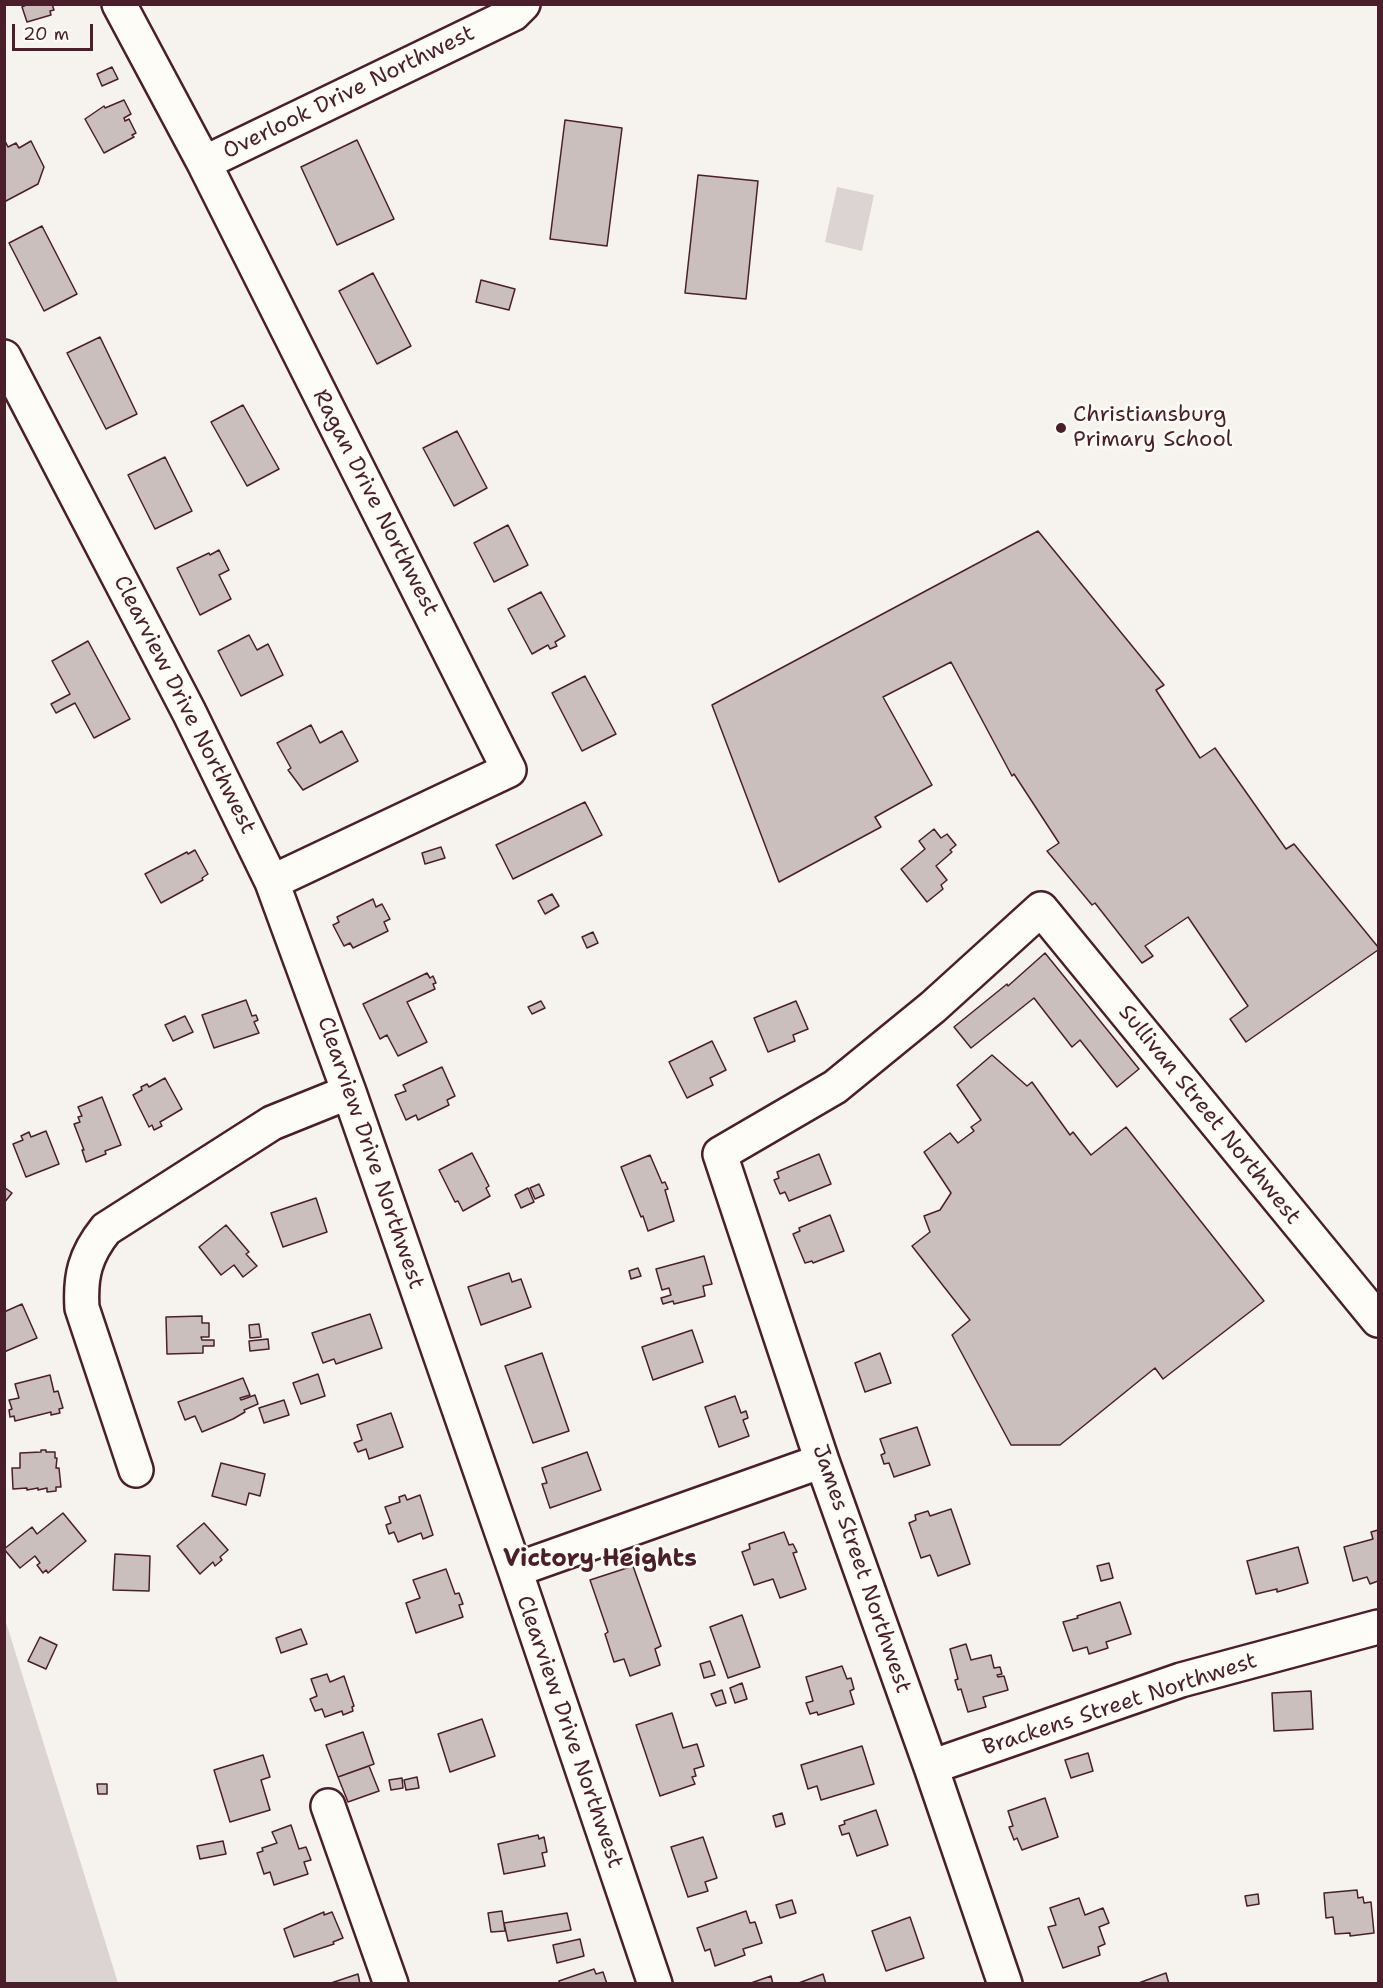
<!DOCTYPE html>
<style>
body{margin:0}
#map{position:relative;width:1383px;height:1988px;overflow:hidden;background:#f6f3ef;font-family:"Shantell Sans",sans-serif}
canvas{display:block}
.frame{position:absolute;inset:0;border:6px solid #4a1f2b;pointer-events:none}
.scale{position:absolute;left:12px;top:24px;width:81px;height:27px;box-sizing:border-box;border:3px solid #4a1f2b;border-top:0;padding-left:8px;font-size:18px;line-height:21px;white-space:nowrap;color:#4a1f2b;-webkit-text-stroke:4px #fdfcf7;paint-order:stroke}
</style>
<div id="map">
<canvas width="1383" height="1988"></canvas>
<div class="frame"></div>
<div class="scale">20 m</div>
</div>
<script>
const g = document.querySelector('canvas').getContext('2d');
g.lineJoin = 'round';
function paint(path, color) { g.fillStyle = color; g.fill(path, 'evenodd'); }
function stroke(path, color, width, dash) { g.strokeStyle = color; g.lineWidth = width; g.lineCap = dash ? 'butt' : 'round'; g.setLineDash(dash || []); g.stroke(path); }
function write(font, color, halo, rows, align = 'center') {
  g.font = font + ' "Shantell Sans",sans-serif'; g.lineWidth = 5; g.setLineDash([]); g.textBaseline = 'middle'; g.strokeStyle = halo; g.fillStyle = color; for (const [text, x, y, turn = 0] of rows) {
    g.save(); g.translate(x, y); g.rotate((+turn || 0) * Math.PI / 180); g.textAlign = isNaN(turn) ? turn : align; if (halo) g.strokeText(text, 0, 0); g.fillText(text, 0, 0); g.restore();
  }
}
paint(new Path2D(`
 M 837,187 L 874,195 L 862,251 L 825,242 Z
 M 4,1619 L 5,1619 L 118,1983 L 5,1983 Z`), '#dcd4d2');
const building = new Path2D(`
 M 28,4 L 52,4 L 54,10 L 50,11 L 51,15 L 27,22 L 22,7 Z
 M 112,67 L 118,79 L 102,86 L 97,74 Z
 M 124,100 L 131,114 L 124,118 L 125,121 L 129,119 L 136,133 L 132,135 L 134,137 L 104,153 L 85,119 L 104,106 L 105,108 Z
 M 565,120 L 622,128 L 607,246 L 550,239 Z
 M 4,139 L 8,147 L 16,143 L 19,148 L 31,141 L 44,167 L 38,184 L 4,202 Z
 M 357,140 L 394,219 L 337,245 L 301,167 Z
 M 698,175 L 758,181 L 746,299 L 685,293 Z
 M 42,226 L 77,294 L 44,311 L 9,243 Z
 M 373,273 L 411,346 L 377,364 L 339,291 Z
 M 481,280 L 515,289 L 509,310 L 476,302 Z
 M 100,337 L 137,414 L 106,429 L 67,353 Z
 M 243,405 L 279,469 L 247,486 L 211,422 Z
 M 457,431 L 487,488 L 454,506 L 423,448 Z
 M 165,457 L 192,511 L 155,529 L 128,475 Z
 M 508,525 L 528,565 L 494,582 L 474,543 Z
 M 1038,531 L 1164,685 L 1156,690 L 1200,758 L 1215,748 L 1286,849 L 1294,844 L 1378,947 L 1378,950 L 1246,1042 L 1230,1019 L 1248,1006 L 1188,917 L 1145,946 L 1153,956 L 1142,963 L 1095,903 L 1092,905 L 1047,851 L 1059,843 L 1014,774 L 1012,776 L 951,662 L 883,697 L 932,785 L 875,817 L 881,827 L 779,882 L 712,705 Z
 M 219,550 L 229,570 L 219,575 L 231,599 L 200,615 L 177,568 L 209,553 L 210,555 Z
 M 541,592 L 565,636 L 555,642 L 557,646 L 550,649 L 548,645 L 532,654 L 508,609 Z
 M 249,635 L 257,650 L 268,644 L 283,675 L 241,696 L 218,651 Z
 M 88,641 L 130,719 L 94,738 L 75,703 L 56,713 L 51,704 L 70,694 L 52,661 Z
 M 585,676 L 616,734 L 582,751 L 552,693 Z
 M 311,725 L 320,743 L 342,731 L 358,761 L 303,790 L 288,770 L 291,768 L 277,743 Z
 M 585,802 L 602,835 L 513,879 L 496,845 Z
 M 934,829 L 941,838 L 947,834 L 956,845 L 950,850 L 952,852 L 936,866 L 947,880 L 941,885 L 943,889 L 927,902 L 901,869 L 925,849 L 919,841 Z
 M 441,847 L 445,858 L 425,864 L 422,853 Z
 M 195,850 L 208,874 L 202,878 L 203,880 L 161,903 L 145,874 L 187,852 L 188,854 Z
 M 552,894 L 559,906 L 545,914 L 538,901 Z
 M 373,899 L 376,907 L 382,904 L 390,919 L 384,922 L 388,931 L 353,948 L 350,943 L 344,946 L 333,925 L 339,922 L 337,917 Z
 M 593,932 L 598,943 L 587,948 L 582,937 Z
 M 1045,953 L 1139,1069 L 1117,1087 L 1080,1040 L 1072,1047 L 1034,998 L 971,1048 L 954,1027 L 1007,984 L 1008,986 Z
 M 427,973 L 430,978 L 433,976 L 436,983 L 433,984 L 435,989 L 407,1002 L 427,1042 L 398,1056 L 387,1035 L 380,1039 L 363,1004 Z
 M 246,1000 L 252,1016 L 256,1015 L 258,1020 L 254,1022 L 259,1033 L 214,1048 L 202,1015 Z
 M 541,1001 L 545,1008 L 532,1014 L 528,1007 Z
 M 796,1001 L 808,1029 L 793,1035 L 795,1041 L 768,1052 L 754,1018 Z
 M 185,1016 L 193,1032 L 173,1041 L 165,1025 Z
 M 712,1041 L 726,1070 L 710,1078 L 713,1085 L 687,1098 L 669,1062 Z
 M 992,1055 L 1027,1086 L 1032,1082 L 1070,1135 L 1073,1132 L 1091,1155 L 1126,1127 L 1264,1301 L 1163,1379 L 1155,1368 L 1060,1445 L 1011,1445 L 952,1335 L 970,1320 L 912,1246 L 930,1232 L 924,1216 L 940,1210 L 951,1193 L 924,1152 L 950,1133 L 958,1143 L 974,1131 L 971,1127 L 981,1120 L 957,1085 Z
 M 442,1067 L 455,1096 L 447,1100 L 449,1105 L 418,1120 L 416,1115 L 406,1120 L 395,1095 L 406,1091 L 403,1085 Z
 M 165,1078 L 182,1109 L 160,1122 L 162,1126 L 154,1130 L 152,1125 L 149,1127 L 133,1095 L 142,1090 L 141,1087 L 147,1084 L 149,1087 Z
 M 102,1097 L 121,1145 L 105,1151 L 106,1154 L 86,1162 L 82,1150 L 84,1150 L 74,1124 L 80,1122 L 78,1117 L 82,1116 L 78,1107 Z
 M 46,1131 L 59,1164 L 26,1177 L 13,1144 L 23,1140 L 21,1136 L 29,1132 L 31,1137 Z
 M 472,1153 L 489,1186 L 486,1188 L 490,1196 L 463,1211 L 458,1201 L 455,1202 L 439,1170 Z
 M 819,1154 L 831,1184 L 789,1201 L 785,1192 L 780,1194 L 774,1180 L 779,1178 L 777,1172 Z
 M 650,1155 L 662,1183 L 665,1182 L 668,1189 L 665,1190 L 674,1221 L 648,1231 L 643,1216 L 641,1217 L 621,1167 Z
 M 539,1184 L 544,1195 L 535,1199 L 530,1188 Z
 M 4,1187 L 12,1193 L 4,1203 Z
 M 528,1188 L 534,1202 L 521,1208 L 515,1195 Z
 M 316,1198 L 327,1232 L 283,1247 L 271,1213 Z
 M 830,1215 L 844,1251 L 813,1263 L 812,1261 L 805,1263 L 793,1234 L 800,1231 L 799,1228 Z
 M 226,1225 L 249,1252 L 246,1254 L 257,1266 L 243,1277 L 234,1265 L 221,1275 L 199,1247 Z
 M 704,1256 L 712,1284 L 703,1286 L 705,1296 L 674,1304 L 673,1301 L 663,1304 L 661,1298 L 671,1295 L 669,1288 L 662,1290 L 656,1269 Z
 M 638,1268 L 641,1276 L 631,1279 L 629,1271 Z
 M 509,1273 L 512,1282 L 521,1279 L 531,1307 L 481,1325 L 468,1287 Z
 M 22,1304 L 37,1338 L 4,1352 L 4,1312 Z
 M 370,1314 L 382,1348 L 336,1364 L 334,1359 L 323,1363 L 312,1333 Z
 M 202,1316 L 202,1323 L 209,1323 L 209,1337 L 201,1337 L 202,1340 L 214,1340 L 214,1346 L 203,1346 L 203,1353 L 167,1354 L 166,1317 Z
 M 259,1324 L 261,1337 L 250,1338 L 249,1325 Z
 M 692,1330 L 703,1362 L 653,1380 L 642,1347 Z
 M 268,1339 L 269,1349 L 250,1351 L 249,1341 Z
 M 542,1353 L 569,1431 L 533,1443 L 505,1366 Z
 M 880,1353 L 891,1383 L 865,1392 L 855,1363 Z
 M 318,1374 L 325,1396 L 301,1404 L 293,1383 Z
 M 50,1375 L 54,1392 L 58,1391 L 63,1408 L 59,1409 L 60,1413 L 51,1415 L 51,1412 L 15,1421 L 14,1416 L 10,1417 L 9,1410 L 12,1409 L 9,1400 L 19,1398 L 15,1384 Z
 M 243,1378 L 250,1395 L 240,1398 L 241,1400 L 255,1395 L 258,1404 L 244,1410 L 245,1412 L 233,1419 L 202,1432 L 195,1416 L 185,1420 L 178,1402 Z
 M 735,1396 L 741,1413 L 746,1411 L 748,1418 L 743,1420 L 749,1436 L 719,1447 L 705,1407 Z
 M 284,1400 L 289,1415 L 264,1423 L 259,1408 Z
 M 391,1413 L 403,1447 L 369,1459 L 366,1449 L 358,1452 L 354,1443 L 362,1440 L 357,1425 Z
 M 917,1427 L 930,1465 L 894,1477 L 889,1463 L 884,1464 L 881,1455 L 885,1453 L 880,1439 Z
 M 41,1450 L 46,1450 L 46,1452 L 55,1452 L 55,1458 L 57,1458 L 56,1468 L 59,1468 L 61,1487 L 56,1487 L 56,1491 L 47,1492 L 47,1488 L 38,1490 L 38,1488 L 27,1490 L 27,1488 L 13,1489 L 12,1468 L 20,1468 L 20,1453 L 41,1452 Z
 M 587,1452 L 601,1490 L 550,1508 L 542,1484 L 547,1483 L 542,1468 Z
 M 221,1463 L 265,1474 L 260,1496 L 249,1493 L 246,1505 L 212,1496 Z
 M 405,1495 L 407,1500 L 420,1495 L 433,1535 L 423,1539 L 421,1533 L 398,1542 L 394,1532 L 389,1534 L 386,1525 L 391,1523 L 385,1507 L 400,1502 L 399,1497 Z
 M 951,1509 L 970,1564 L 938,1576 L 930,1555 L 921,1558 L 909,1523 L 916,1520 L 915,1515 L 928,1511 L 930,1516 Z
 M 63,1513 L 86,1541 L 48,1573 L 46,1570 L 43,1573 L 37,1565 L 40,1563 L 35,1556 L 20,1568 L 4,1549 L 32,1527 L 37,1534 Z
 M 204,1523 L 228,1550 L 220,1557 L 222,1560 L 215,1566 L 213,1562 L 200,1574 L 177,1546 Z
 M 1378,1530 L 1378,1581 L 1370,1584 L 1367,1577 L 1353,1581 L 1344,1547 L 1373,1539 L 1371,1532 Z
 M 784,1532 L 789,1545 L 793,1544 L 797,1552 L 793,1553 L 806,1589 L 780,1598 L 773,1579 L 754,1585 L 742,1552 L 750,1549 L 749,1544 Z
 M 1298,1547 L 1308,1583 L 1277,1592 L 1277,1589 L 1256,1594 L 1247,1561 Z
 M 115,1554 L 150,1556 L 149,1591 L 113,1590 Z
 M 1109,1563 L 1113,1578 L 1101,1581 L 1097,1566 Z
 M 633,1566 L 661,1646 L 655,1649 L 660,1665 L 630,1676 L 624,1659 L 614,1662 L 605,1634 L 608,1632 L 590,1580 Z
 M 446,1569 L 455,1594 L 459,1593 L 463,1604 L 459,1605 L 463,1617 L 416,1633 L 406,1603 L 420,1598 L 413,1580 Z
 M 1120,1602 L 1131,1634 L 1106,1642 L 1108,1648 L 1089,1654 L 1087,1647 L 1073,1651 L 1063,1622 L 1078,1618 L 1077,1616 Z
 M 742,1615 L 760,1667 L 728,1678 L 710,1627 Z
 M 301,1629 L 307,1644 L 281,1653 L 276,1638 Z
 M 40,1637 L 57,1645 L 46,1669 L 28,1661 Z
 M 966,1644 L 971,1660 L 991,1655 L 994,1668 L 1000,1667 L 1002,1674 L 997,1675 L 998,1677 L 1004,1676 L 1008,1690 L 983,1697 L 986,1707 L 968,1712 L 961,1689 L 958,1690 L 955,1680 L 958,1679 L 950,1649 Z
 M 710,1661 L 715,1675 L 704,1678 L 700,1664 Z
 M 842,1666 L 847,1679 L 851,1678 L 854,1689 L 850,1691 L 854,1704 L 818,1715 L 817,1712 L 810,1714 L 806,1703 L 813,1701 L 806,1677 Z
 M 327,1674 L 330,1682 L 344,1676 L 354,1706 L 352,1707 L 353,1711 L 343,1715 L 342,1711 L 325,1717 L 322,1709 L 315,1711 L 310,1699 L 317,1696 L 311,1679 Z
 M 742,1683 L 747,1699 L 735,1703 L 730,1688 Z
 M 722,1690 L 726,1703 L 716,1706 L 711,1694 Z
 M 1311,1691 L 1313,1729 L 1274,1731 L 1272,1693 Z
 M 672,1713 L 683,1748 L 697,1744 L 704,1766 L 694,1769 L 696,1776 L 692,1777 L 695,1784 L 660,1796 L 636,1725 Z
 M 482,1719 L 495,1756 L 450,1772 L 438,1734 Z
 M 363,1732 L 374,1764 L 338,1777 L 326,1745 Z
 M 862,1746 L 874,1784 L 821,1800 L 817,1786 L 808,1789 L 801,1765 Z
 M 1088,1753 L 1093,1771 L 1071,1778 L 1065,1760 Z
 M 263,1755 L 270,1777 L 261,1780 L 270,1810 L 230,1822 L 214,1770 Z
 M 369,1766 L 379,1791 L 348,1802 L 338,1777 Z
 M 417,1777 L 419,1788 L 406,1790 L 404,1780 Z
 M 402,1778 L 403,1788 L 391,1790 L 389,1780 Z
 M 97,1784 L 107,1784 L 107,1794 L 98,1794 Z
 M 1045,1798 L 1058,1837 L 1022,1850 L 1017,1838 L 1014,1840 L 1009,1827 L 1013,1826 L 1008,1811 Z
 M 876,1810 L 888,1845 L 857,1856 L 849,1833 L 842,1835 L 839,1826 L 845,1824 L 844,1821 Z
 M 782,1813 L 785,1824 L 776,1827 L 773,1816 Z
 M 291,1825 L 299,1849 L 306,1847 L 311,1860 L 304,1862 L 308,1874 L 274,1885 L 270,1872 L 264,1874 L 257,1853 L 263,1851 L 262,1848 L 277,1843 L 272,1832 Z
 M 538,1835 L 539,1839 L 544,1837 L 547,1852 L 542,1853 L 545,1866 L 504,1874 L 498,1844 Z
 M 703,1837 L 717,1878 L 705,1882 L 708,1891 L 688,1897 L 671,1847 Z
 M 223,1841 L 226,1854 L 200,1859 L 197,1846 Z
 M 1357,1890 L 1358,1898 L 1363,1897 L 1364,1903 L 1371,1902 L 1374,1933 L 1350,1936 L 1350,1933 L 1335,1934 L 1333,1917 L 1326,1918 L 1324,1893 Z
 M 1258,1894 L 1259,1904 L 1247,1906 L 1245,1896 Z
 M 1079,1898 L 1085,1915 L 1103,1908 L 1109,1923 L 1099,1927 L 1105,1944 L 1098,1947 L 1100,1955 L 1063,1968 L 1048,1927 L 1056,1925 L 1050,1908 Z
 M 792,1900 L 796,1913 L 780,1918 L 776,1905 Z
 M 502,1911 L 505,1931 L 491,1932 L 488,1913 Z
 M 746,1911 L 750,1923 L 755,1922 L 762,1943 L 743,1949 L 745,1955 L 715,1966 L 710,1949 L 705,1951 L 697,1928 Z
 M 324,1912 L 324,1915 L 332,1912 L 343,1938 L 333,1942 L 334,1944 L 294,1957 L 284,1929 Z
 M 567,1913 L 571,1930 L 508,1941 L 504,1923 Z
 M 910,1917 L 924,1958 L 886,1971 L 872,1931 Z
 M 580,1939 L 584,1956 L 557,1963 L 553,1945 Z
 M 594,1969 L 596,1974 L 603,1972 L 607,1984 L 559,1984 L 559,1981 Z
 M 1166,1973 L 1169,1984 L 1136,1984 Z
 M 358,1974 L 360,1984 L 328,1984 Z
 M 823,1974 L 826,1984 L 796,1984 Z
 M 771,1976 L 773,1984 L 748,1984 Z`);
paint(building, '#cbbfbe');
stroke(building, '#4a1f2b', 1.5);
const minor = new Path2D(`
 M 119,4 L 204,163 L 509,770 L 272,882
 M 204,163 L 513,14 L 523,4
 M 4,357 L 189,712 L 272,882 L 349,1092 L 515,1570 L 655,1984
 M 136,1470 L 82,1308 C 80,1276 85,1255 106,1229 L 272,1123 L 349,1092
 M 515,1570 L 822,1461
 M 931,1767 L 1181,1680 L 1378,1627
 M 328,1806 L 391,1984
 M 1005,1984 L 931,1767 L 822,1461 L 720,1154 L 835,1087 L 933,1007 L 1041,909 L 1378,1320`);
stroke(minor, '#4a1f2b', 38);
stroke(minor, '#fdfcf7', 33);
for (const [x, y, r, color] of [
 [1061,428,6,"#4a1f2b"]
]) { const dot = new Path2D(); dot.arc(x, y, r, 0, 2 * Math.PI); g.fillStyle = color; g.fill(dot); stroke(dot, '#fdfcf7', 2); }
write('22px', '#4a1f2b', '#fdfcf7', [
 ["Overlook Drive Northwest",349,93,-26],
 ["Ragan Drive Northwest",375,503,63],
 ["Clearview Drive Northwest",184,705,63],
 ["Sullivan Street Northwest",1209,1115,51],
 ["Clearview Drive Northwest",370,1153,71],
 ["James Street Northwest",861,1569,71],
 ["Brackens Street Northwest",1120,1705,-18],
 ["Clearview Drive Northwest",569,1732,71]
]);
write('22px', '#4a1f2b', '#fdfcf7', [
 ["Christiansburg",1073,415],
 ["Primary School",1073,440]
], 'left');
write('bold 24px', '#4a1f2b', '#fdfcf7', [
 ["Victory Heights",600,1560]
]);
</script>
